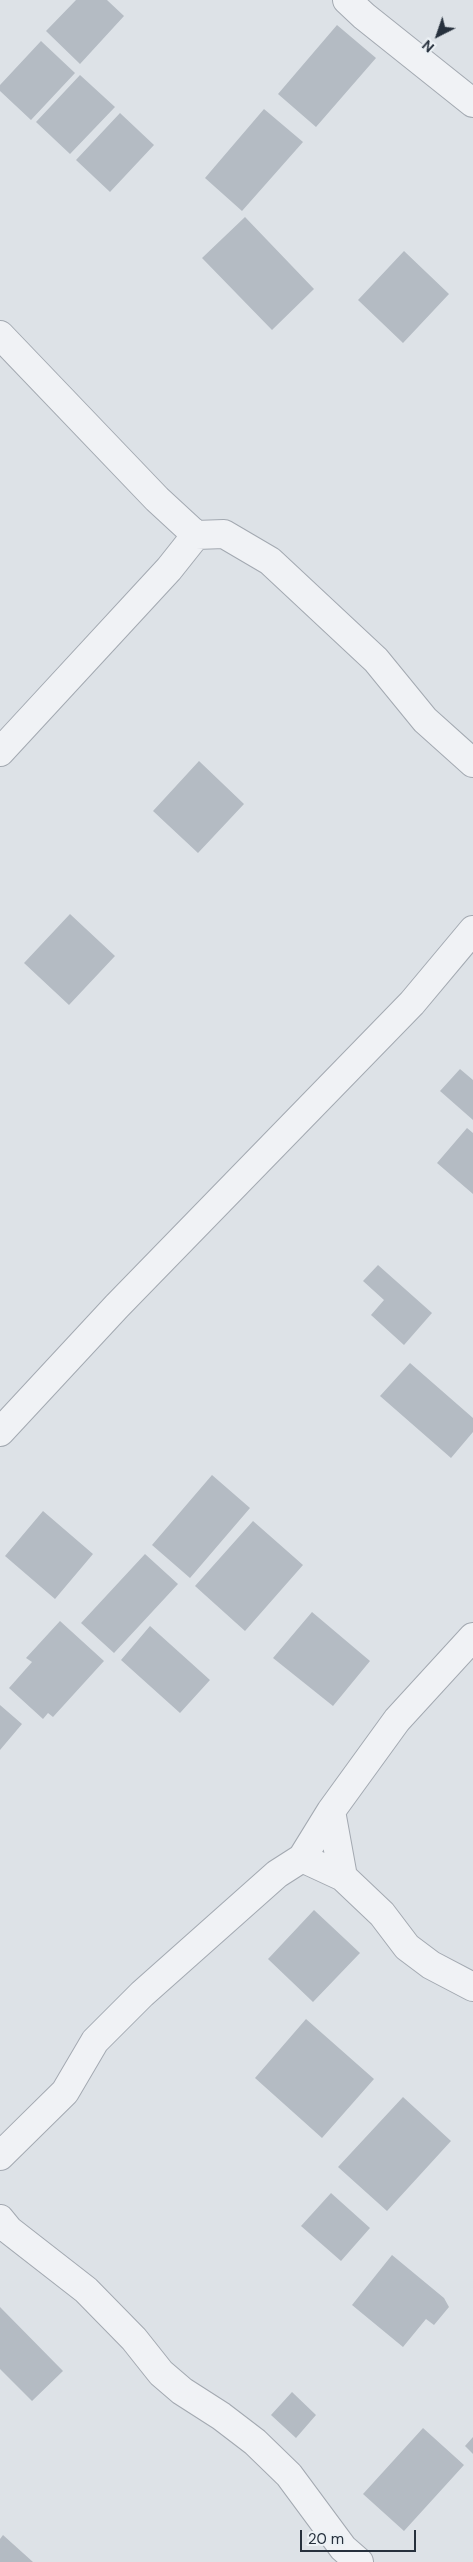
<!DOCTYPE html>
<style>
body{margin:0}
#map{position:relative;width:473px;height:2562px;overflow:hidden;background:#dde2e7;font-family:"DM Sans",sans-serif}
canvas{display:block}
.north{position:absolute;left:413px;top:10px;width:50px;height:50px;-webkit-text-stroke:4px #ecf1f5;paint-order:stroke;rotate:221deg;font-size:14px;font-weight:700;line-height:20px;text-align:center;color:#27313d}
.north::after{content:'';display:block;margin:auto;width:18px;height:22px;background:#27313d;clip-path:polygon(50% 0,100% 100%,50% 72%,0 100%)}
.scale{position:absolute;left:300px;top:2530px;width:116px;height:22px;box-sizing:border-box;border:2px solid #27313d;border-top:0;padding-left:6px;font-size:15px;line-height:18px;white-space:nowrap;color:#27313d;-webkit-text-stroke:4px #ecf1f5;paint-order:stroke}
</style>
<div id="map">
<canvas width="473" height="2562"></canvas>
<div class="north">N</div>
<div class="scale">20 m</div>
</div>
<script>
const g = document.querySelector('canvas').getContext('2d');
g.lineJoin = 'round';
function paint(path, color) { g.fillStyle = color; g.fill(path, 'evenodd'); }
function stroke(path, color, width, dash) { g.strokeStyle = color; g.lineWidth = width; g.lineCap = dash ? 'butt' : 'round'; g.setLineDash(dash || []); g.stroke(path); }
paint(new Path2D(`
 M 76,0 L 107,0 L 124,16 L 80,64 L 46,31 Z
 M 337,25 L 376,58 L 316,127 L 278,94 Z
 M 41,41 L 75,73 L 31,120 L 0,91 L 0,85 Z
 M 80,75 L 115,107 L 70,154 L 36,122 Z
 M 264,109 L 303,142 L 242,211 L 205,178 Z
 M 120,113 L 154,145 L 110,192 L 76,160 Z
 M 245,217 L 314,289 L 272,330 L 202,258 Z
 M 404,251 L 449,294 L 403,343 L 358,300 Z
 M 199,761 L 244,804 L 198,853 L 153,811 Z
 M 70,914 L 115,956 L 69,1005 L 24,963 Z
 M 460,1069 L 473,1080 L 473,1120 L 440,1091 Z
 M 467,1128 L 473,1133 L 473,1194 L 437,1163 Z
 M 378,1265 L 432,1313 L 404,1345 L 371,1315 L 384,1300 L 363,1281 Z
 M 410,1363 L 473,1418 L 473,1432 L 451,1458 L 380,1396 Z
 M 212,1475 L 250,1508 L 190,1578 L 152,1545 Z
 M 43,1511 L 93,1554 L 55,1599 L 5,1556 Z
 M 253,1521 L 303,1565 L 245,1631 L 195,1586 Z
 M 145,1554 L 178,1584 L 114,1653 L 81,1623 Z
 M 312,1612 L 370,1661 L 333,1706 L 273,1658 Z
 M 60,1621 L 104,1661 L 53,1717 L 48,1713 L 43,1719 L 9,1688 L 32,1662 L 26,1658 Z
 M 150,1626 L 210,1680 L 180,1713 L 121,1660 Z
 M 0,1705 L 22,1724 L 0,1750 Z
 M 314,1910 L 360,1953 L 313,2002 L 268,1959 Z
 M 306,2019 L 374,2079 L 322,2138 L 255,2078 Z
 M 403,2097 L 451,2141 L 387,2211 L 338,2167 Z
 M 331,2193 L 370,2228 L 341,2261 L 301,2226 Z
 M 392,2255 L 444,2298 L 449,2307 L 434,2325 L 426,2319 L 403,2347 L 352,2305 Z
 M 0,2307 L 63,2371 L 32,2401 L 0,2369 Z
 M 292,2392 L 316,2415 L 296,2438 L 271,2415 Z
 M 423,2428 L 464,2465 L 404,2531 L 363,2494 Z
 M 473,2437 L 473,2454 L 465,2446 Z
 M 3,2535 L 33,2562 L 0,2562 L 0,2539 Z`), '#b4bbc3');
const street = new Path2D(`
 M 347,0 L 364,16 L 473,103
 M 0,335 L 157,499 L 196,535 L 224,534 L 270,561 L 376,660 L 425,720 L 473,763
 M 0,752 L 169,569 L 196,535
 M 0,1432 L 117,1306 L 412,1003 L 473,930
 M 331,1811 L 343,1877
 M 302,1858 L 343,1877 L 382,1914 L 407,1947 L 431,1965 L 473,1987
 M 0,2156 L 65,2092 L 95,2041 L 142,1994 L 277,1874 L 302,1858 L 331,1811 L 397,1720 L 473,1637
 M 0,2219 L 9,2230 L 86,2290 L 134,2339 L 161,2373 L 182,2391 L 221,2416 L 255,2442 L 289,2475 L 343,2548 L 359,2562`);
stroke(street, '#a3a9b1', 30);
stroke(street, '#f0f2f5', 28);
</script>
